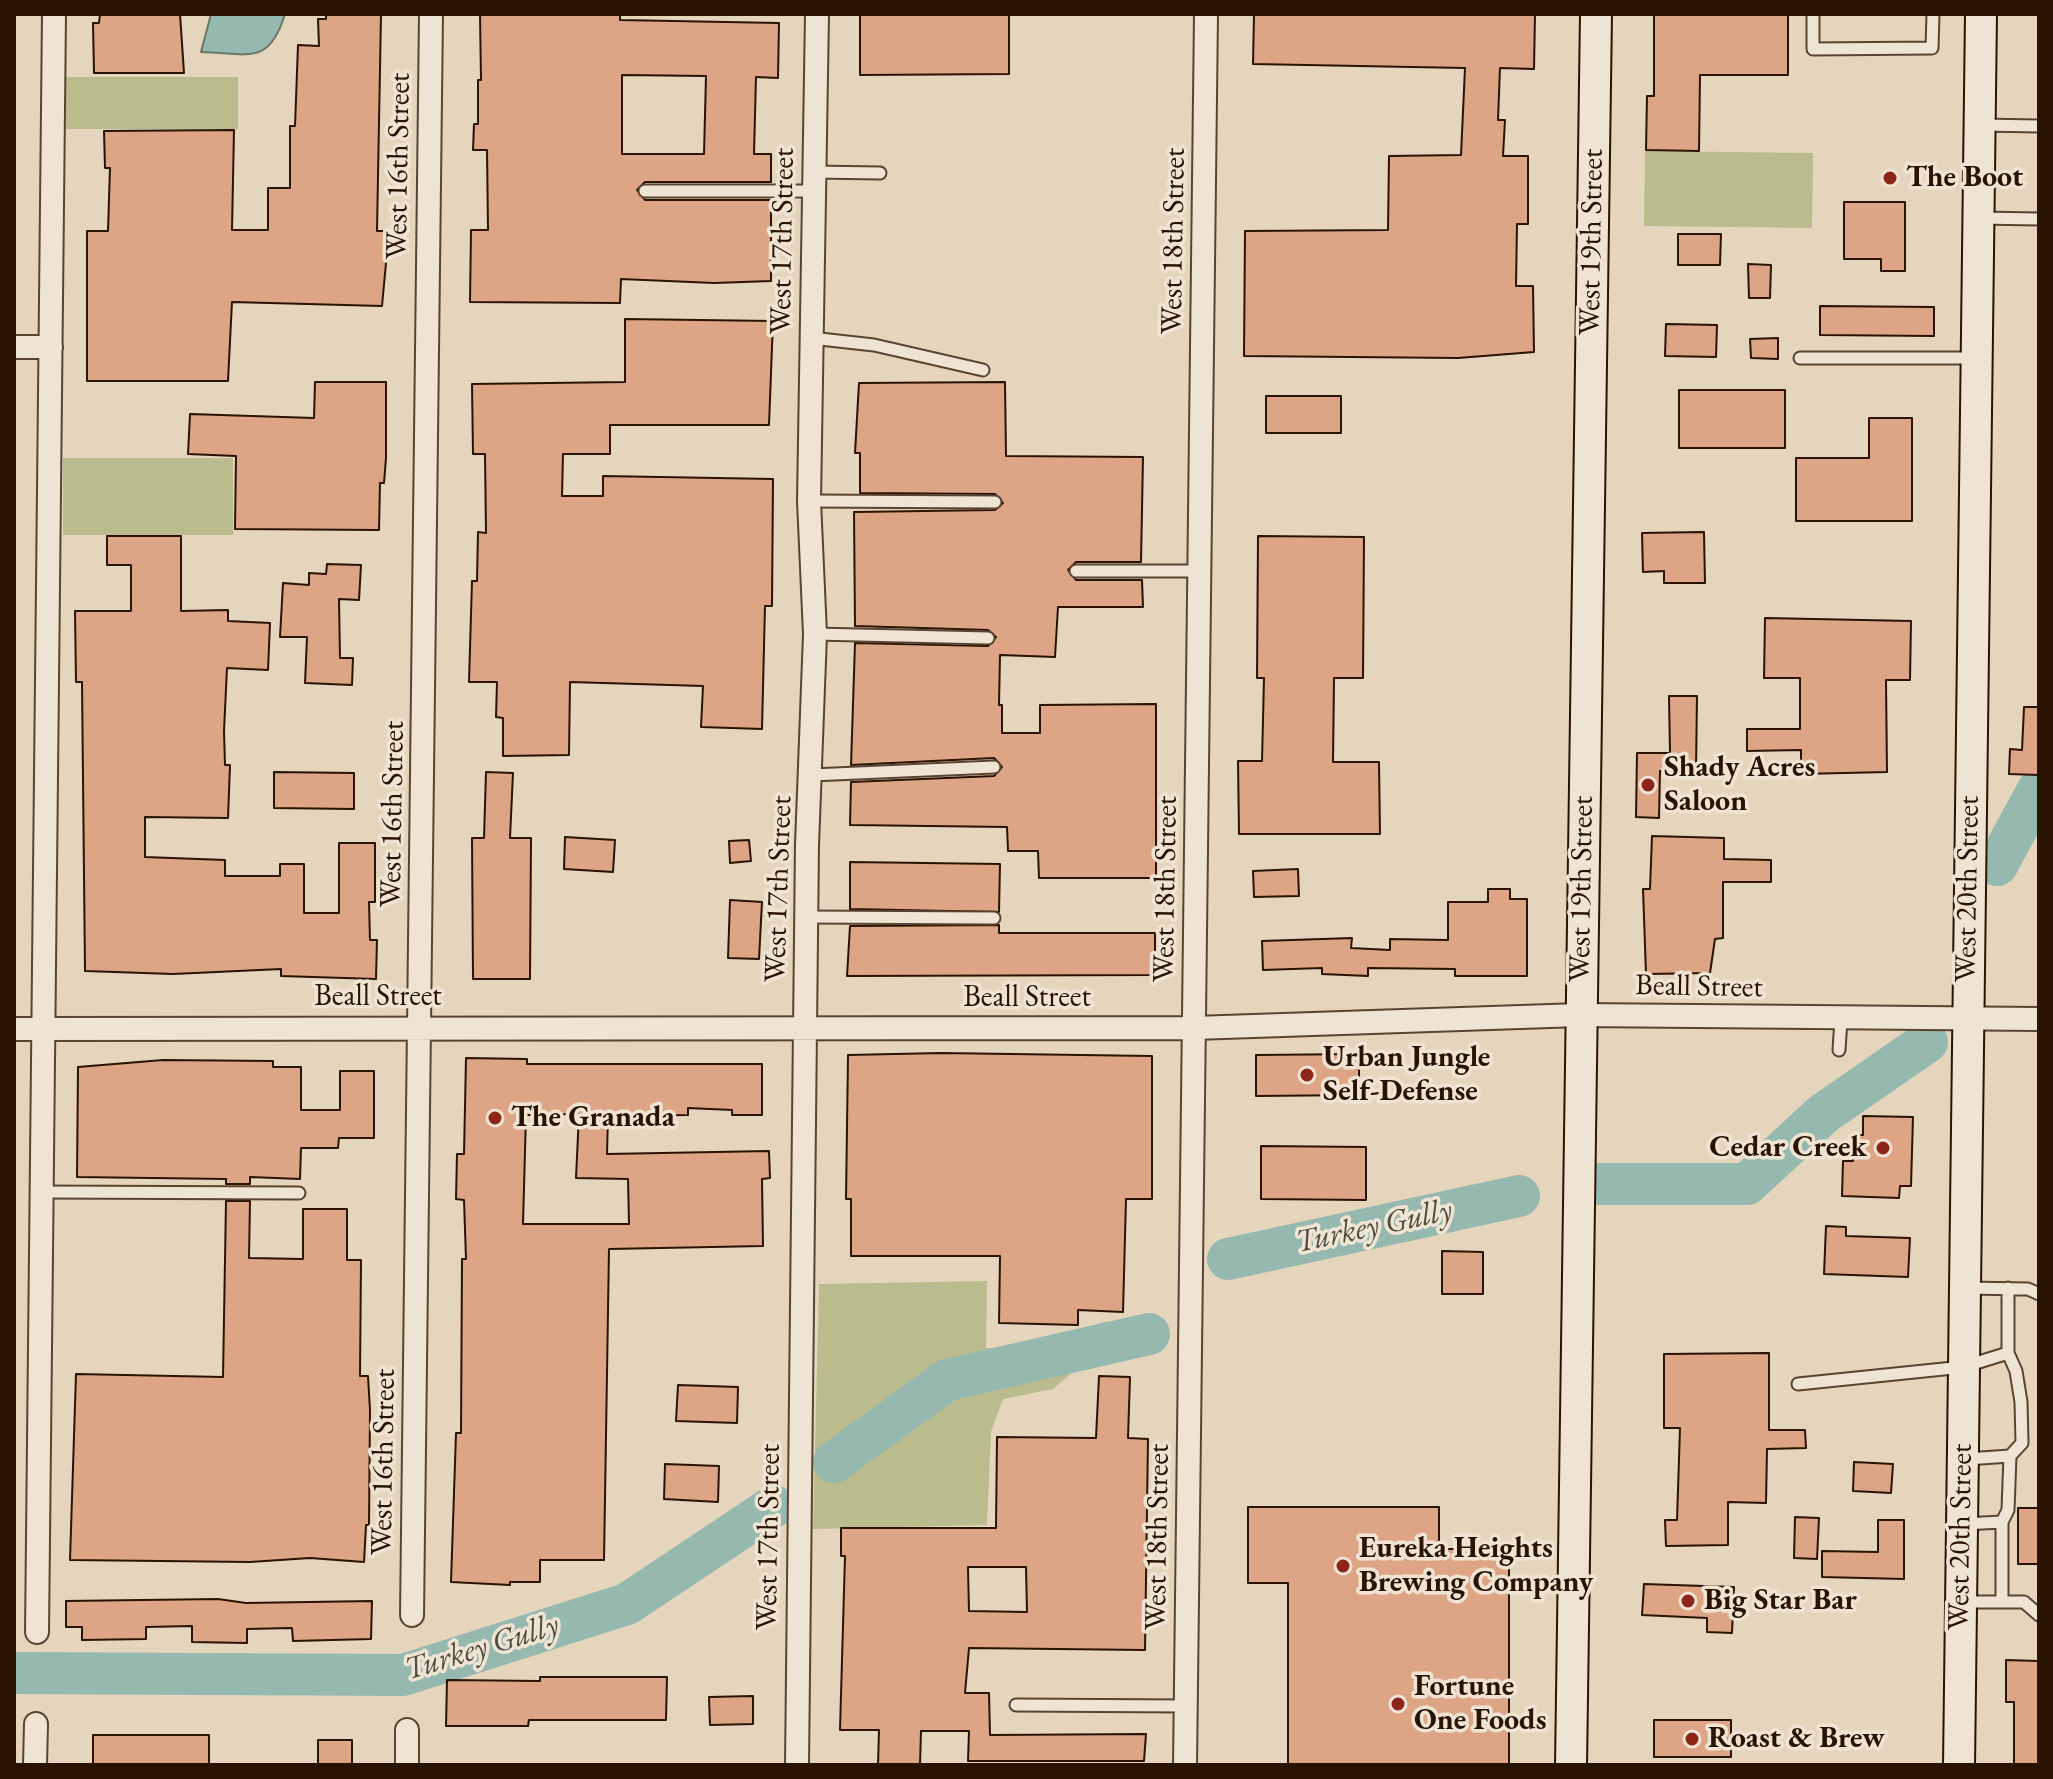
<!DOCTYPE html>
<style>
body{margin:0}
#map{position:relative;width:2053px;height:1779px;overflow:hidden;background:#e6d5bd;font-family:"EB Garamond",serif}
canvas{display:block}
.frame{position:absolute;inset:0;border:16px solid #291301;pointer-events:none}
</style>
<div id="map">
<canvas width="2053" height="1779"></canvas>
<div class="frame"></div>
</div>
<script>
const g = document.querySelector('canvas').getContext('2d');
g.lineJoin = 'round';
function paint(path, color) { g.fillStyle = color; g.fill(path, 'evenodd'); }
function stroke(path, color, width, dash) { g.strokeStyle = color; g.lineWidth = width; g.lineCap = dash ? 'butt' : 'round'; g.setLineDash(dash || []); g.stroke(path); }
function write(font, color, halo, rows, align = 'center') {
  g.font = font + ' "EB Garamond",serif'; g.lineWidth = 7; g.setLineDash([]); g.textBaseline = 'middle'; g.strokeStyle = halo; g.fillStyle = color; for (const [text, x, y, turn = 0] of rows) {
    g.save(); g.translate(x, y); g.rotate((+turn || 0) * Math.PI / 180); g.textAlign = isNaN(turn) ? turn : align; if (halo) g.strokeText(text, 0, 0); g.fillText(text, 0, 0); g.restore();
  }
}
paint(new Path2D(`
 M 66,77 L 238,77 L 238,129 L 66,129 Z
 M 1645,151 L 1813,153 L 1812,228 L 1644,226 Z
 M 63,458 L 233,458 L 233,535 L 63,535 Z
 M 987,1281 L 986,1348 L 1048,1350 L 1104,1322 L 1155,1323 L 1154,1352 L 1089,1358 L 1053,1389 L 1003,1399 L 991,1432 L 987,1525 L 813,1529 L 819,1284 Z`), '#bbbc8d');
const water = new Path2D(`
 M 211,14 L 285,14 C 269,67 247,53 201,52 Z`);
paint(water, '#96b9af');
stroke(water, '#6a7769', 2);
stroke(new Path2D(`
 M 1997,865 L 2039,788
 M 1597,1184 L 1747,1184 L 1823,1114 L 1927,1042
 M 1228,1259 L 1519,1196
 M 834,1462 L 947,1380 L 1149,1334
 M 14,1673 L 403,1675 L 627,1604 L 774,1506`), '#96b9af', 42);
const building = new Path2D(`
 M 100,14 L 180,14 L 184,73 L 94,73 L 93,23 L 99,23 Z
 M 326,14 L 381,14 L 377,231 L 389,231 L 382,306 L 232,302 L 228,381 L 87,381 L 87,231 L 108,231 L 110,168 L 105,168 L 104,131 L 234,130 L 232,230 L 268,230 L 268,188 L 290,188 L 290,126 L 295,126 L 298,45 L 319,46 L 318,19 L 326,19 Z
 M 480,14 L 620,14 L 620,20 L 779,23 L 778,78 L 756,77 L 754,154 L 771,154 L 771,182 L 645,182 L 637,190 L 645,200 L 771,200 L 771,281 L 714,283 L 621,279 L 620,303 L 470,302 L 471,230 L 488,230 L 487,150 L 473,150 L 474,124 L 478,124 L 478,80 L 481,80 ZM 622,75 L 706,76 L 704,154 L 622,154 Z
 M 860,14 L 1009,14 L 1009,74 L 860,75 Z
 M 1254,14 L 1535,14 L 1534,69 L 1500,68 L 1498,120 L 1505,120 L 1503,156 L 1528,156 L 1528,224 L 1517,224 L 1516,286 L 1533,286 L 1534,352 L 1458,358 L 1244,356 L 1245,231 L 1388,230 L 1389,156 L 1461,155 L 1465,68 L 1253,64 Z
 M 1654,14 L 1788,14 L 1788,75 L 1700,75 L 1699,151 L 1646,150 L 1647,96 L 1654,96 Z
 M 1844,202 L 1905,202 L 1905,271 L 1881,271 L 1881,259 L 1844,259 Z
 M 1678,234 L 1721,234 L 1720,265 L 1678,265 Z
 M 1748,264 L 1771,265 L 1770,298 L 1749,298 Z
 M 1820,306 L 1934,307 L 1934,336 L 1820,335 Z
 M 625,319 L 773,321 L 769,425 L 610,425 L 610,454 L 563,454 L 562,496 L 603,496 L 603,476 L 773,479 L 772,606 L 765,606 L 762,729 L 701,727 L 703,686 L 570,682 L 569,755 L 503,756 L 503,718 L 496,717 L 497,682 L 469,682 L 472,581 L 477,581 L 478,532 L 486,533 L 485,454 L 473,454 L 472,384 L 625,382 Z
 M 1666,324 L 1717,325 L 1716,357 L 1665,356 Z
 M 1778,338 L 1778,359 L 1751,358 L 1750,339 Z
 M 315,382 L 386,382 L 386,458 L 384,483 L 380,483 L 379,530 L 235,529 L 236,456 L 188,454 L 190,414 L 314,418 Z
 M 1005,382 L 1006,456 L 1143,457 L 1141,562 L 1076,562 L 1068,570 L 1076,580 L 1142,580 L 1143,607 L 1058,607 L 1055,657 L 1000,655 L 999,705 L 1002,705 L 1002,733 L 1040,733 L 1040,705 L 1156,704 L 1156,878 L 1039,878 L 1038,851 L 1008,851 L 1007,827 L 850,825 L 851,782 L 994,776 L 1002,767 L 994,758 L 851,765 L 855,643 L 988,646 L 996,637 L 988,630 L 855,626 L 854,512 L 995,510 L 1003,503 L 995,494 L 860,493 L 860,453 L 855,453 L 859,383 Z
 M 1679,390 L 1785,390 L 1785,448 L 1679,448 Z
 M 1266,396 L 1341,396 L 1341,433 L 1266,433 Z
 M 1869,418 L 1912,418 L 1912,521 L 1796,521 L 1796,458 L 1869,458 Z
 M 1704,532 L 1705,583 L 1664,583 L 1664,571 L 1643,572 L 1642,533 Z
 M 107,536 L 181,536 L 181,611 L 228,610 L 228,621 L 270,623 L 268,670 L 227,668 L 224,731 L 225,765 L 230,765 L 228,818 L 145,817 L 145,857 L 225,860 L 225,876 L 280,876 L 280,864 L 304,864 L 304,913 L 339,913 L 339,843 L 375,843 L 375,902 L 369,902 L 370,940 L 377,940 L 376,979 L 281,976 L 281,969 L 173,974 L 85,971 L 82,682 L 76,682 L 75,611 L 131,611 L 131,565 L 107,565 Z
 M 1258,536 L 1364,537 L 1363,678 L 1334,678 L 1333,762 L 1379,762 L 1380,834 L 1239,834 L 1238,761 L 1262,761 L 1264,678 L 1257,678 Z
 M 327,564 L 361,565 L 359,600 L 339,599 L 340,658 L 353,658 L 352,685 L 305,683 L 307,637 L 280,637 L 283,583 L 309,585 L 309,573 L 326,574 Z
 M 1765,618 L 1911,621 L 1910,680 L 1886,680 L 1887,772 L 1801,774 L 1801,750 L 1747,751 L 1747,729 L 1800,729 L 1800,678 L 1764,678 Z
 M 1669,696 L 1697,696 L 1696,772 L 1660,771 L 1659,818 L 1636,817 L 1637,753 L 1670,753 Z
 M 2024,707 L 2039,707 L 2039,775 L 2009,774 L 2010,749 L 2022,750 Z
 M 274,772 L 354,773 L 354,809 L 274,808 Z
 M 486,772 L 513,773 L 510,838 L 531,838 L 530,979 L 473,979 L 472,838 L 484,838 Z
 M 1652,836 L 1724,838 L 1724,859 L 1771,860 L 1771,882 L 1723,882 L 1723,938 L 1715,939 L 1710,973 L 1646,974 L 1643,889 L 1650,889 Z
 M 565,837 L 615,840 L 613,872 L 564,869 Z
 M 749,840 L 751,861 L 730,863 L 729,841 Z
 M 850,862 L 1000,864 L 999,912 L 850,909 Z
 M 1298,869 L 1299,896 L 1254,897 L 1253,871 Z
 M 1488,889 L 1510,889 L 1510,899 L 1527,899 L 1527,976 L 1455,976 L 1455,969 L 1368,968 L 1368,976 L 1322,974 L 1322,968 L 1263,970 L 1262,941 L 1352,938 L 1351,948 L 1390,950 L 1390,939 L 1448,940 L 1448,902 L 1488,902 Z
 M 730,900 L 762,902 L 759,959 L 728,958 Z
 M 999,925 L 999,933 L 1155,933 L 1155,975 L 847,976 L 850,926 Z
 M 941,1053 L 1152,1056 L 1152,1199 L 1126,1199 L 1123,1312 L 1078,1310 L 1078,1325 L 999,1323 L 1000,1256 L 851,1256 L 851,1199 L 846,1199 L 848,1055 Z
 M 1359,1054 L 1359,1095 L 1256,1096 L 1256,1055 Z
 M 466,1058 L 527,1059 L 527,1064 L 762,1064 L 762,1115 L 732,1115 L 732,1110 L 688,1108 L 688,1115 L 608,1116 L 607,1154 L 769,1151 L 770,1178 L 762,1179 L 763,1246 L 609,1249 L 604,1560 L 540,1560 L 540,1582 L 510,1582 L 510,1585 L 451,1582 L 456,1433 L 461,1433 L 462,1259 L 466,1259 L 464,1200 L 456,1199 L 457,1154 L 464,1154 ZM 579,1114 L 576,1178 L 628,1179 L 629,1224 L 523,1224 L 526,1115 Z
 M 163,1060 L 273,1061 L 273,1067 L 301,1067 L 301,1110 L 340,1110 L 340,1071 L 374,1071 L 374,1138 L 339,1138 L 338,1148 L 301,1148 L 300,1179 L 250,1177 L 250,1184 L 226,1184 L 226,1179 L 77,1177 L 78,1067 Z
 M 1863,1116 L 1913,1117 L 1911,1186 L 1900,1186 L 1899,1198 L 1842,1196 L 1843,1161 L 1853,1161 L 1854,1135 L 1863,1135 Z
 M 1261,1146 L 1366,1147 L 1366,1200 L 1261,1199 Z
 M 226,1201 L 250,1201 L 249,1258 L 303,1259 L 303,1209 L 347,1209 L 347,1260 L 361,1260 L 360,1376 L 368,1376 L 370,1410 L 369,1525 L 366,1525 L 364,1562 L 310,1558 L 250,1562 L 70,1560 L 76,1374 L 223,1377 Z
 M 1826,1226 L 1846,1227 L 1846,1236 L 1910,1238 L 1908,1277 L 1824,1274 Z
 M 1442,1251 L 1483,1252 L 1483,1294 L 1442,1294 Z
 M 1769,1353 L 1769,1430 L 1805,1430 L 1806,1448 L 1767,1449 L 1766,1503 L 1728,1502 L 1728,1545 L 1666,1546 L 1665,1520 L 1677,1520 L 1680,1428 L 1664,1428 L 1664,1354 Z
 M 1099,1376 L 1130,1377 L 1128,1438 L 1148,1439 L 1145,1650 L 969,1648 L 965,1693 L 989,1693 L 990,1735 L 1146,1734 L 1144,1761 L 968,1761 L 969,1731 L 921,1731 L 920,1765 L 878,1765 L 879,1730 L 840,1730 L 845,1556 L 841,1556 L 841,1528 L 996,1528 L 997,1437 L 1096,1438 ZM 968,1567 L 1026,1567 L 1027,1612 L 969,1611 Z
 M 678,1385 L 738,1387 L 737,1423 L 676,1421 Z
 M 1854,1462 L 1893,1464 L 1891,1493 L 1853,1491 Z
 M 665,1464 L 719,1466 L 718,1502 L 664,1499 Z
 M 1248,1507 L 1439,1507 L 1439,1549 L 1509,1549 L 1509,1765 L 1288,1765 L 1288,1583 L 1248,1583 Z
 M 2018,1508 L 2039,1508 L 2039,1564 L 2018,1564 Z
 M 1795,1517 L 1819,1518 L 1817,1559 L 1794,1558 Z
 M 1878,1520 L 1904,1520 L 1904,1579 L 1822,1577 L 1822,1551 L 1878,1552 Z
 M 1644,1584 L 1734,1587 L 1732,1633 L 1707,1632 L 1707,1618 L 1642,1615 Z
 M 218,1599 L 246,1603 L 372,1601 L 371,1639 L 293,1641 L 292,1628 L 247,1629 L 247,1643 L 192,1642 L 192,1626 L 146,1627 L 146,1639 L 82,1640 L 82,1627 L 66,1627 L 66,1601 Z
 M 2006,1660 L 2039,1661 L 2039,1765 L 2014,1765 L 2014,1702 L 2006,1702 Z
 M 540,1677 L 667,1677 L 666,1720 L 529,1720 L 528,1726 L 446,1726 L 447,1680 L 540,1681 Z
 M 753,1696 L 753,1724 L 710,1725 L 709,1697 Z
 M 1654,1720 L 1731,1720 L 1731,1757 L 1654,1757 Z
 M 93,1735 L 209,1735 L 209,1765 L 93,1765 Z
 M 318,1740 L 352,1740 L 352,1765 L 318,1765 Z`);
paint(building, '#dda485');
stroke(building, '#291301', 2);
const lane = new Path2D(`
 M 1813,14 L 1813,49 L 1932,48 L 1933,14
 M 1980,125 L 2039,126
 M 814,172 L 880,173
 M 645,191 L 814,191
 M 1978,218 L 2039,219
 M 811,338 L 874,345 L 983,370
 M 1800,358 L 1975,358
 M 809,501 L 995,502
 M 1076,571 L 1200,571
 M 815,634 L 988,638
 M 812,775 L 994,767
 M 806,917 L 994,918
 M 1839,1050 L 1841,1019
 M 41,1192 L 299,1193
 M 1965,1288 L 2028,1289 L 2039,1294
 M 1798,1384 L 1963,1367 L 2008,1353
 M 1966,1459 L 2010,1456 L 2022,1443 L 2021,1402 L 2016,1371 L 2008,1353 L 2008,1288
 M 1963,1524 L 2002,1522 L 2008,1510 L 2010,1456
 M 1961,1602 L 2024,1602 L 2039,1615
 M 2002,1602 L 2002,1522
 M 1016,1705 L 1186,1706`);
const street = new Path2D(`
 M 14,347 L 51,347
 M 14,1029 L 1194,1028 L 1580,1015 L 2039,1019
 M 412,1615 L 431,14
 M 37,1632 L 54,14
 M 407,1730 L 407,1765
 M 35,1765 L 36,1724
 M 797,1765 L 807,845 L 815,634 L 809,501 L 817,14
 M 1185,1765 L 1206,14`);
const secondary = new Path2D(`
 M 1571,1765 L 1596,14
 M 1959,1765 L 1981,14`);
stroke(lane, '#584430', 15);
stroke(street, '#584430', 26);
stroke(secondary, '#291301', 34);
stroke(lane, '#efe4d4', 11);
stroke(street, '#efe4d4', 22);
stroke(secondary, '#efe4d4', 30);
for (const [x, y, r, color] of [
 [1890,178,8,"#8f2418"],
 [1648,785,8,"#8f2418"],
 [1307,1075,8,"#8f2418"],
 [495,1118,8,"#8f2418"],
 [1883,1148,8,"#8f2418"],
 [1343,1566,8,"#8f2418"],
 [1688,1601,8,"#8f2418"],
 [1398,1704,8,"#8f2418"],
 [1692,1739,8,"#8f2418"]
]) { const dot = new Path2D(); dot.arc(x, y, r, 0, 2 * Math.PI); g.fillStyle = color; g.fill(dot); stroke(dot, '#efe4d4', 3); }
write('30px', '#291301', '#efe4d4', [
 ["West 16th Street",399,166,-89],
 ["West 17th Street",783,241,-89],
 ["West 18th Street",1174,241,-89],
 ["West 19th Street",1592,242,-89],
 ["West 16th Street",393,814,-89],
 ["West 17th Street",779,889,-88],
 ["West 18th Street",1166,889,-89],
 ["West 19th Street",1582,889,-89],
 ["West 20th Street",1968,889,-89],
 ["Beall Street",1699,987,1],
 ["Beall Street",378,997],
 ["Beall Street",1027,998],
 ["West 16th Street",384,1462,-89],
 ["West 17th Street",769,1537,-89],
 ["West 18th Street",1158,1537,-89],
 ["West 20th Street",1961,1537,-89]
]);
write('bold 30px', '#291301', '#efe4d4', [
 ["The Boot",1906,178],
 ["Shady Acres",1664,768],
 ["Saloon",1664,802],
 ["Urban Jungle",1323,1058],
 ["Self-Defense",1323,1092],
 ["The Granada",511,1118],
 ["Cedar Creek",1867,1148,"right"],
 ["Eureka Heights",1359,1549],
 ["Brewing Company",1359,1583],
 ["Big Star Bar",1704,1601],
 ["Fortune",1414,1687],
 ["One Foods",1414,1721],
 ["Roast & Brew",1708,1739]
], 'left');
write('italic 32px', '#4f4d3e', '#efe4d4', [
 ["Turkey Gully",1374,1227,-12],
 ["Turkey Gully",482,1648,-17]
]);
</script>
